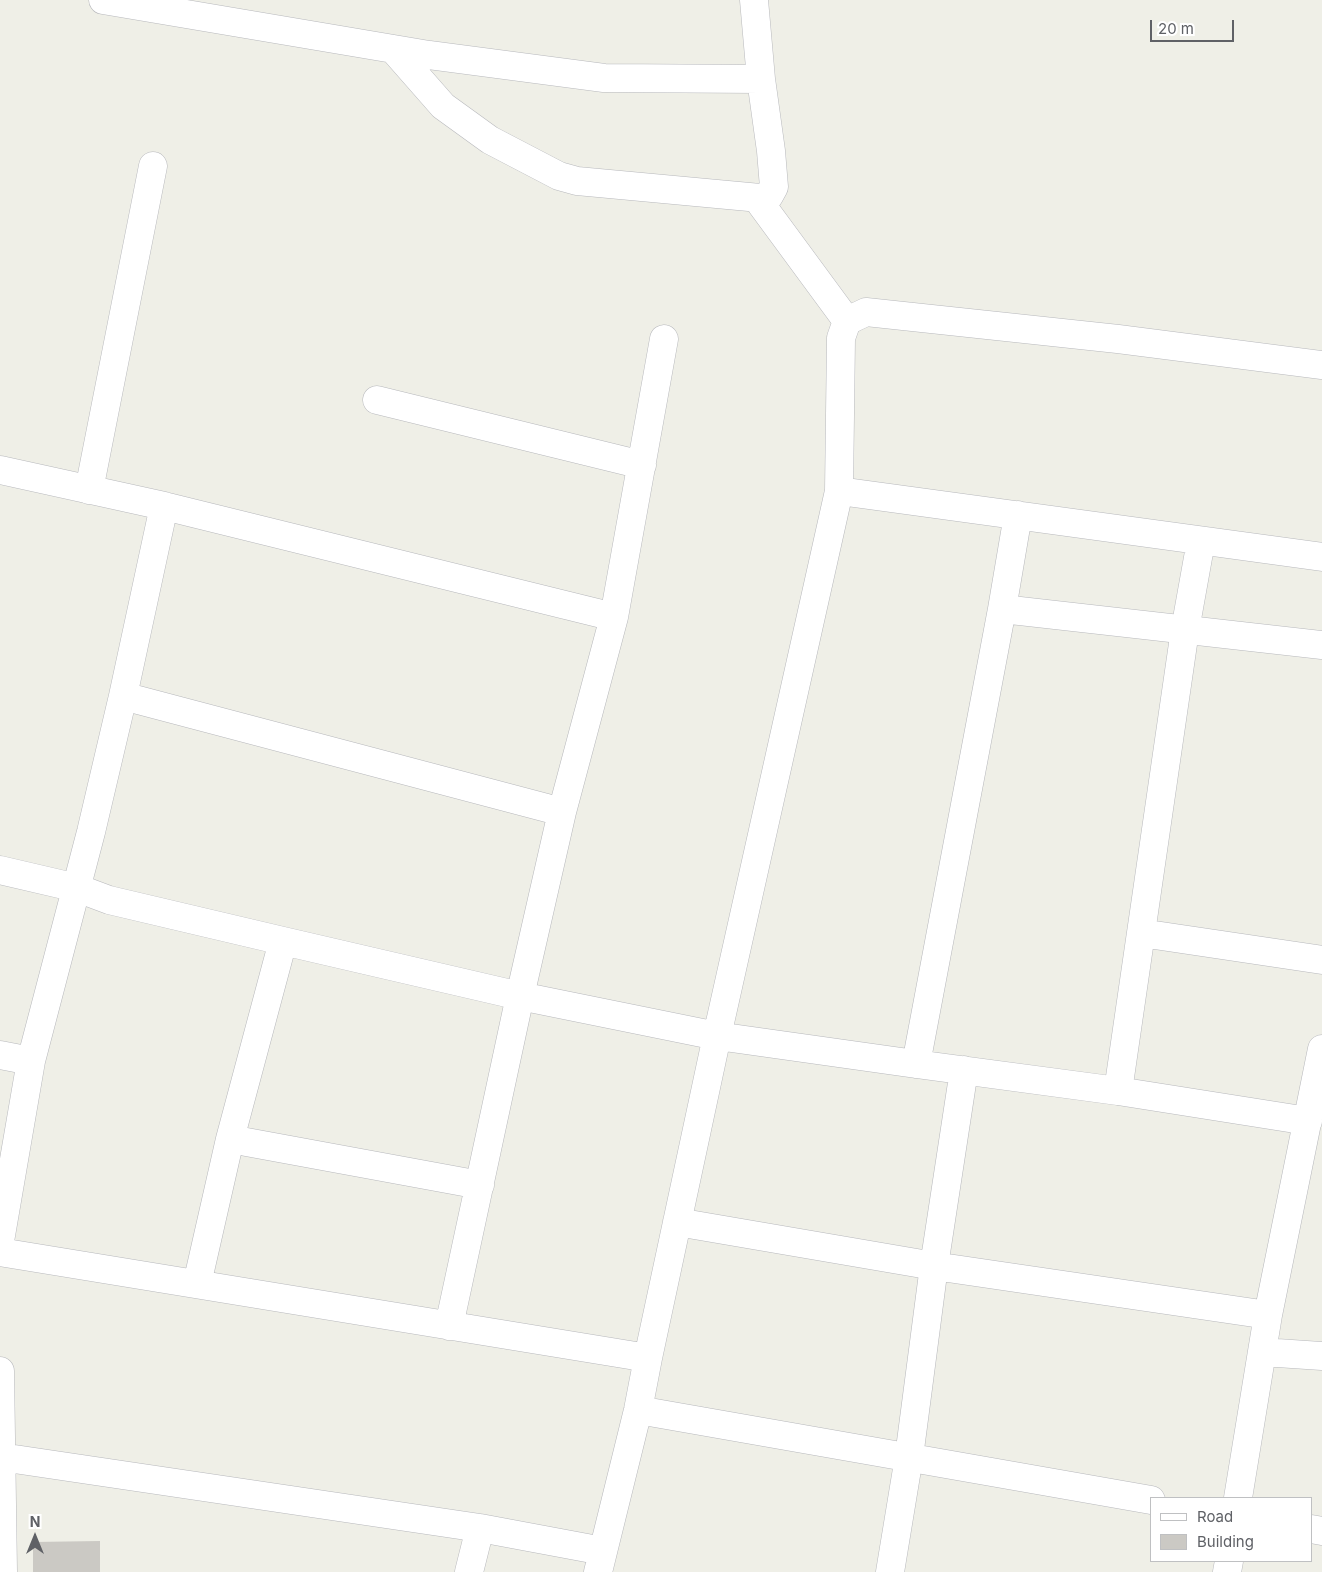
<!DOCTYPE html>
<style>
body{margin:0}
#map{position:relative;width:1322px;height:1572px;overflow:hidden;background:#efefe7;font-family:Inter,sans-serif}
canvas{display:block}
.legend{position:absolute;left:1150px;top:1497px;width:162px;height:65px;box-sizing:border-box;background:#fff;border:1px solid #bfc0c2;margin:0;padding:6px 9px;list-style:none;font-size:15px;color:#5f6166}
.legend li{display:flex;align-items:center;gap:10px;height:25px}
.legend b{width:25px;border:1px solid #bfc0c2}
.north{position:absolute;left:10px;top:1512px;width:50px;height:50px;-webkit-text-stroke:4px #fff;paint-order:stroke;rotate:0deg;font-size:14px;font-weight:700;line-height:20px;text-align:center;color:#5f6166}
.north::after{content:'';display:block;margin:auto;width:18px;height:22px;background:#5f6166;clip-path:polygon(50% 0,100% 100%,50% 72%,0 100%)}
.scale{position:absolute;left:1150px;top:20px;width:84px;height:22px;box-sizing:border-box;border:2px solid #5f6166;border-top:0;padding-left:6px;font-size:15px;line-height:18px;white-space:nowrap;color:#5f6166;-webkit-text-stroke:4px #fff;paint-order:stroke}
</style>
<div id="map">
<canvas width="1322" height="1572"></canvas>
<ul class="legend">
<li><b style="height:6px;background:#fff"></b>Road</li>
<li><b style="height:14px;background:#cbc9c4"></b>Building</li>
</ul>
<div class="north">N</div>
<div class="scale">20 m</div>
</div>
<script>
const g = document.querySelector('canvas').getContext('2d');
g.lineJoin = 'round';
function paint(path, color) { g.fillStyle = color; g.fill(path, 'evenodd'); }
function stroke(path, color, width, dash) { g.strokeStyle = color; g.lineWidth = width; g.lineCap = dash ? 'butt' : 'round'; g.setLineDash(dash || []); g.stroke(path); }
paint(new Path2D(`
 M 100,1541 L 100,1572 L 33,1572 L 33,1542 Z`), '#cbc9c4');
const street = new Path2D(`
 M 103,0 L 429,55 L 604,78 L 761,79
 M 393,49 L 443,106 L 490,140 L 559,176 L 577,181 L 760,198 L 769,196 L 774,187 L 771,151 L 761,79 L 754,0
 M 760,198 L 758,200 L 847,321
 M 1322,365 L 1118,339 L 866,312 L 847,321 L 841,338 L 839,491 L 1322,557
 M 377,400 L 642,465
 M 0,470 L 164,506
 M 89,490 L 153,166
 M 1002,609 L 1322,645
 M 614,617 L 664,339
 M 123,696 L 562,812
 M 0,870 L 77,888 L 109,900 L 283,941 L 520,996 L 717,1036 L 916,1064 L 1118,1091 L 1308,1121
 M 1141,933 L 1322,960
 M 0,1055 L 31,1061
 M 916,1064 L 1002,609 L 1018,515
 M 1118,1091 L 1185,630 L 1201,541
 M 230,1139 L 480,1185
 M 677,1222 L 934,1266 L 1268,1315
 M 0,1241 L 31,1061 L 91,832 L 123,696 L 164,506 L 614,617 L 562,812 L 520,996 L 449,1326
 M 0,1252 L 648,1358
 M 197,1284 L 230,1139 L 283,941
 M 1262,1352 L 1322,1356
 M 0,1371 L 3,1572
 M 638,1410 L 1151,1500
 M 1,1457 L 480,1528 L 603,1551
 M 1238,1498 L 1268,1315 L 1322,1049
 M 1311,1529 L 1322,1531
 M 469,1572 L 480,1528
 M 598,1572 L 638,1410 L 648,1358 L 717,1036 L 839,491
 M 890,1572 L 909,1457 L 934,1266 L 964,1070
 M 1227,1572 L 1229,1561`);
stroke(street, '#b7b8bc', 29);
stroke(street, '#fff', 28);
</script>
